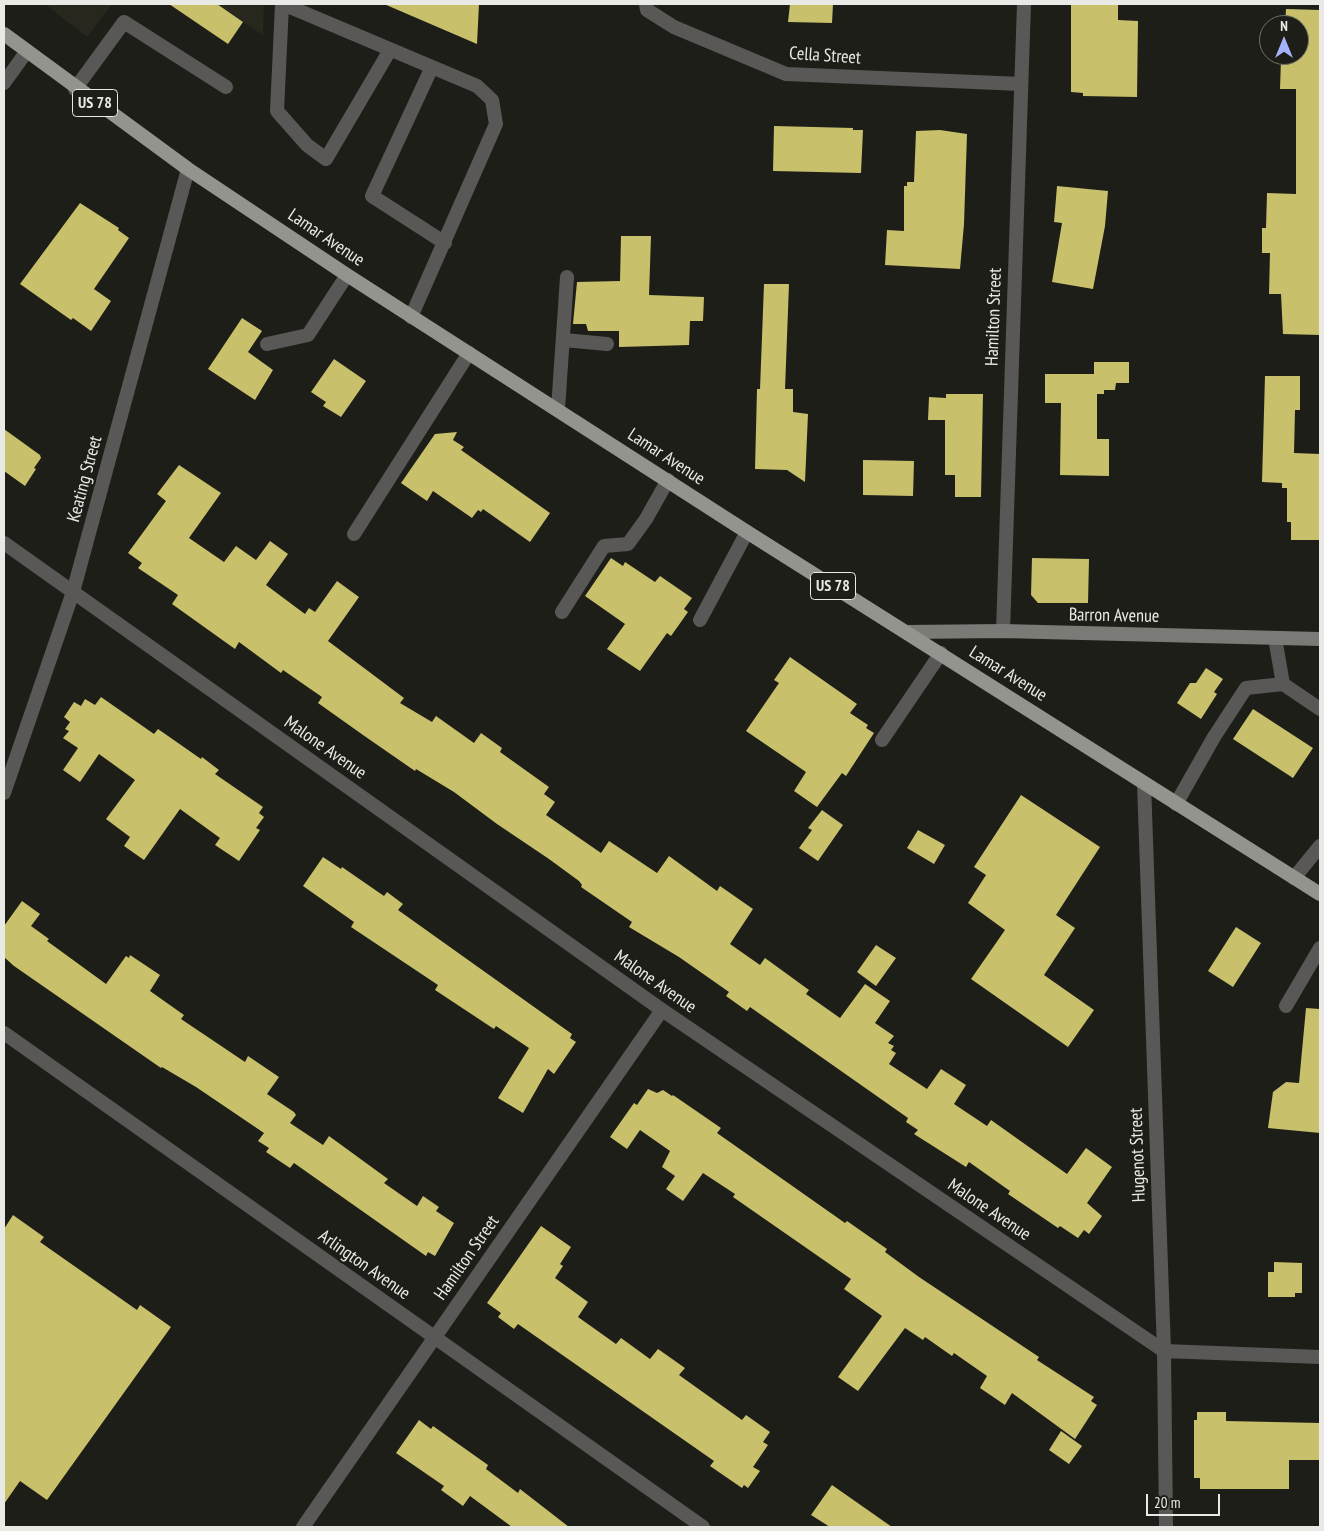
<!DOCTYPE html>
<style>
body{margin:0}
#map{position:relative;width:1324px;height:1531px;overflow:hidden;background:#1e1e19;font-family:"PT Sans Narrow",sans-serif}
canvas{display:block}
.frame{position:absolute;inset:0;border:5px solid #e9e9e6;pointer-events:none}
.north{position:absolute;left:1259px;top:15px;width:50px;height:50px;box-sizing:border-box;background:#1e1e19;border:1px solid #6f6f6b;border-radius:50%;rotate:0deg;font-size:14px;font-weight:700;line-height:20px;text-align:center;color:#e9e9e6}
.north::after{content:'';display:block;margin:auto;width:18px;height:22px;background:#a4b2fc;clip-path:polygon(50% 0,100% 100%,50% 72%,0 100%)}
.scale{position:absolute;left:1146px;top:1494px;width:74px;height:22px;box-sizing:border-box;border:2px solid #e9e9e6;border-top:0;padding-left:6px;font-size:15px;line-height:18px;white-space:nowrap;color:#e9e9e6;-webkit-text-stroke:4px #1e1e19;paint-order:stroke}
</style>
<div id="map">
<canvas width="1324" height="1531"></canvas>
<div class="frame"></div>
<div class="north">N</div>
<div class="scale">20 m</div>
</div>
<script>
const g = document.querySelector('canvas').getContext('2d');
g.lineJoin = 'round';
function paint(path, color) { g.fillStyle = color; g.fill(path, 'evenodd'); }
function stroke(path, color, width, dash) { g.strokeStyle = color; g.lineWidth = width; g.lineCap = dash ? 'butt' : 'round'; g.setLineDash(dash || []); g.stroke(path); }
function write(font, color, halo, rows, align = 'center') {
  g.font = font + ' "PT Sans Narrow",sans-serif'; g.lineWidth = 5; g.setLineDash([]); g.textBaseline = 'middle'; g.strokeStyle = halo; g.fillStyle = color; for (const [text, x, y, turn = 0] of rows) {
    g.save(); g.translate(x, y); g.rotate((+turn || 0) * Math.PI / 180); g.textAlign = isNaN(turn) ? turn : align; if (halo) g.strokeText(text, 0, 0); g.fillText(text, 0, 0); g.restore();
  }
}
paint(new Path2D(`
 M 45,4 L 112,4 L 87,37 Z
 M 217,4 L 264,4 L 263,35 L 243,22 Z`), '#28271d');
paint(new Path2D(`
 M 169,4 L 217,4 L 243,22 L 228,44 Z
 M 384,4 L 479,4 L 477,44 Z
 M 790,4 L 833,4 L 832,23 L 788,22 Z
 M 1071,4 L 1118,4 L 1118,20 L 1138,21 L 1137,97 L 1083,96 L 1083,93 L 1071,92 Z
 M 1286,9 L 1320,10 L 1320,335 L 1283,334 L 1281,294 L 1269,294 L 1270,253 L 1262,253 L 1262,228 L 1266,228 L 1267,193 L 1296,194 L 1296,89 L 1280,89 L 1281,59 L 1285,59 L 1285,55 L 1299,55 L 1299,25 L 1285,25 Z
 M 774,126 L 853,128 L 853,130 L 863,130 L 861,173 L 773,171 Z
 M 940,130 L 967,134 L 964,224 L 960,269 L 885,265 L 887,230 L 904,231 L 904,186 L 907,186 L 907,182 L 914,182 L 916,131 Z
 M 1057,186 L 1108,191 L 1105,226 L 1093,289 L 1052,282 L 1062,223 L 1054,222 Z
 M 80,203 L 119,228 L 118,230 L 129,238 L 94,289 L 111,301 L 91,331 L 73,318 L 71,320 L 20,284 Z
 M 621,236 L 651,236 L 649,295 L 704,297 L 703,321 L 690,321 L 689,345 L 619,347 L 619,331 L 588,331 L 586,324 L 573,324 L 577,282 L 620,281 Z
 M 764,284 L 789,284 L 785,389 L 793,389 L 793,412 L 808,414 L 805,482 L 787,470 L 755,469 L 757,389 L 760,389 Z
 M 242,318 L 262,331 L 248,352 L 273,370 L 255,400 L 208,369 Z
 M 334,359 L 366,381 L 341,417 L 323,406 L 326,402 L 311,392 Z
 M 1094,362 L 1129,362 L 1129,383 L 1116,383 L 1115,390 L 1104,390 L 1104,394 L 1097,394 L 1097,439 L 1109,439 L 1109,476 L 1060,475 L 1061,403 L 1045,403 L 1045,374 L 1094,374 Z
 M 1265,376 L 1300,376 L 1300,410 L 1295,410 L 1294,453 L 1320,454 L 1320,540 L 1291,540 L 1291,522 L 1287,522 L 1287,488 L 1282,488 L 1282,483 L 1262,482 Z
 M 946,394 L 983,394 L 981,497 L 955,497 L 955,475 L 945,475 L 945,420 L 928,420 L 929,397 L 946,398 Z
 M 4,429 L 40,455 L 41,458 L 34,468 L 36,469 L 25,486 L 4,471 Z
 M 457,432 L 453,440 L 464,447 L 461,450 L 550,513 L 530,542 L 483,509 L 481,512 L 478,510 L 472,518 L 433,491 L 427,501 L 401,483 L 435,434 Z
 M 863,460 L 914,461 L 913,496 L 863,495 Z
 M 179,465 L 221,493 L 189,538 L 224,562 L 236,546 L 256,560 L 270,541 L 288,554 L 266,585 L 305,614 L 309,608 L 315,612 L 337,581 L 359,597 L 328,641 L 404,698 L 400,703 L 432,722 L 436,716 L 474,743 L 481,733 L 502,748 L 500,752 L 549,787 L 544,794 L 555,802 L 546,815 L 601,853 L 609,841 L 657,873 L 669,856 L 717,891 L 720,886 L 753,909 L 730,944 L 760,965 L 765,958 L 809,990 L 806,994 L 840,1018 L 865,984 L 890,1001 L 875,1023 L 894,1036 L 888,1043 L 894,1046 L 891,1050 L 896,1053 L 889,1064 L 927,1089 L 941,1069 L 966,1085 L 954,1104 L 987,1126 L 991,1120 L 1067,1174 L 1086,1148 L 1112,1167 L 1087,1203 L 1102,1216 L 1089,1234 L 1084,1230 L 1078,1238 L 1060,1226 L 1058,1228 L 1008,1194 L 1010,1191 L 969,1162 L 966,1167 L 914,1134 L 918,1130 L 906,1122 L 908,1118 L 750,1007 L 747,1011 L 726,996 L 729,992 L 679,957 L 629,927 L 632,922 L 581,887 L 582,885 L 579,881 L 549,859 L 497,824 L 454,792 L 416,769 L 415,771 L 363,735 L 318,703 L 322,697 L 283,670 L 281,673 L 239,642 L 235,649 L 172,604 L 178,595 L 138,568 L 142,563 L 128,553 L 166,501 L 157,494 Z
 M 611,558 L 623,566 L 625,562 L 655,582 L 660,576 L 692,598 L 684,609 L 688,612 L 671,636 L 667,633 L 640,671 L 607,649 L 625,624 L 585,596 Z
 M 1032,558 L 1089,559 L 1088,603 L 1038,603 L 1031,595 Z
 M 790,657 L 857,704 L 850,713 L 868,725 L 866,728 L 874,733 L 846,776 L 842,773 L 817,807 L 794,791 L 806,772 L 746,731 L 779,683 L 774,680 Z
 M 1206,668 L 1223,679 L 1214,692 L 1217,694 L 1201,719 L 1177,703 L 1190,683 L 1196,683 Z
 M 101,697 L 154,734 L 158,729 L 201,759 L 202,757 L 219,770 L 215,774 L 263,807 L 259,813 L 264,817 L 256,828 L 260,830 L 239,861 L 215,845 L 220,838 L 180,809 L 144,860 L 124,846 L 130,837 L 106,819 L 135,780 L 99,754 L 80,782 L 63,770 L 78,748 L 63,738 L 69,731 L 65,729 L 70,722 L 64,717 L 74,702 L 81,706 L 85,699 L 95,705 Z
 M 1253,709 L 1313,748 L 1293,778 L 1233,739 Z
 M 1021,795 L 1100,847 L 1056,915 L 1075,928 L 1044,975 L 1094,1010 L 1068,1047 L 971,979 L 1005,930 L 968,903 L 986,875 L 974,867 Z
 M 822,810 L 843,825 L 818,861 L 799,848 L 812,830 L 808,828 Z
 M 918,830 L 945,845 L 934,864 L 907,848 Z
 M 323,857 L 341,869 L 342,867 L 384,896 L 387,892 L 403,904 L 398,910 L 572,1034 L 570,1038 L 576,1042 L 554,1074 L 548,1069 L 523,1113 L 498,1098 L 529,1048 L 496,1026 L 494,1029 L 435,990 L 438,985 L 351,927 L 354,922 L 303,886 Z
 M 22,901 L 40,914 L 31,926 L 49,939 L 47,941 L 106,984 L 126,956 L 129,958 L 130,955 L 160,975 L 150,991 L 184,1015 L 181,1019 L 245,1062 L 248,1056 L 279,1077 L 267,1094 L 294,1112 L 296,1115 L 290,1123 L 323,1145 L 329,1136 L 388,1179 L 384,1183 L 417,1206 L 423,1196 L 439,1207 L 436,1211 L 454,1223 L 435,1256 L 428,1252 L 426,1256 L 294,1163 L 290,1168 L 266,1152 L 269,1148 L 258,1141 L 264,1133 L 196,1087 L 162,1067 L 161,1068 L 14,966 L 4,957 L 4,926 Z
 M 1236,927 L 1261,943 L 1233,987 L 1208,971 Z
 M 876,945 L 896,958 L 876,986 L 857,972 Z
 M 1306,1008 L 1320,1009 L 1320,1133 L 1268,1128 L 1273,1092 L 1286,1082 L 1299,1083 Z
 M 648,1089 L 657,1093 L 663,1090 L 672,1096 L 673,1095 L 721,1128 L 717,1133 L 845,1223 L 847,1221 L 887,1249 L 885,1252 L 919,1277 L 1039,1357 L 1037,1360 L 1094,1397 L 1091,1401 L 1097,1405 L 1075,1439 L 1012,1393 L 1005,1405 L 980,1388 L 987,1376 L 954,1353 L 952,1356 L 925,1337 L 923,1340 L 905,1328 L 858,1391 L 838,1377 L 882,1316 L 844,1289 L 851,1279 L 733,1197 L 735,1194 L 703,1173 L 683,1201 L 666,1189 L 675,1176 L 662,1167 L 670,1151 L 640,1130 L 627,1149 L 610,1137 L 634,1103 L 637,1105 Z
 M 13,1215 L 44,1237 L 40,1242 L 137,1310 L 140,1305 L 171,1327 L 47,1500 L 20,1481 L 4,1504 L 4,1229 Z
 M 541,1226 L 571,1247 L 560,1264 L 563,1266 L 555,1278 L 588,1302 L 578,1317 L 616,1344 L 621,1338 L 650,1359 L 658,1349 L 685,1368 L 679,1375 L 742,1420 L 746,1415 L 770,1432 L 763,1442 L 768,1445 L 753,1467 L 760,1471 L 748,1488 L 744,1485 L 742,1488 L 710,1466 L 714,1461 L 518,1324 L 514,1329 L 498,1317 L 501,1313 L 487,1303 Z
 M 1274,1262 L 1302,1263 L 1302,1293 L 1295,1293 L 1295,1297 L 1268,1297 L 1268,1272 L 1274,1272 Z
 M 1197,1412 L 1226,1412 L 1226,1421 L 1320,1423 L 1320,1460 L 1289,1460 L 1289,1489 L 1200,1489 L 1200,1478 L 1194,1478 L 1194,1420 L 1197,1420 Z
 M 419,1420 L 431,1429 L 433,1426 L 488,1465 L 486,1469 L 518,1493 L 520,1489 L 569,1527 L 512,1527 L 470,1496 L 463,1506 L 441,1490 L 444,1486 L 396,1453 Z
 M 1061,1431 L 1082,1446 L 1069,1464 L 1049,1450 Z
 M 832,1485 L 892,1527 L 830,1527 L 811,1515 Z`), '#c8c06b');
stroke(new Path2D(`
 M 283,4 L 477,86 L 492,100 L 496,124 L 411,317
 M 282,5 L 277,111 L 307,145 L 326,159 L 390,50
 M 432,67 L 372,196 L 445,243
 M 4,83 L 27,51
 M 75,89 L 124,22 L 226,87
 M 564,340 L 607,344
 M 267,344 L 308,335 L 347,275
 M 558,409 L 567,277
 M 354,534 L 469,353
 M 562,612 L 604,546 L 628,544 L 646,519 L 668,480
 M 700,620 L 747,532
 M 1275,638 L 1283,684
 M 882,740 L 941,653
 M 1176,804 L 1214,737 L 1246,688 L 1283,684 L 1320,709
 M 1294,878 L 1320,846
 M 1286,1006 L 1320,948`), '#595856', 14);
stroke(new Path2D(`
 M 646,4 L 647,10 L 674,27 L 786,74 L 1021,84
 M 4,543 L 662,1010 L 1164,1351 L 1320,1357
 M 1003,631 L 1024,4
 M 1144,783 L 1164,1351 L 1166,1527
 M 4,793 L 73,592 L 188,169
 M 4,1033 L 703,1527
 M 303,1527 L 662,1010`), '#595856', 14);
stroke(new Path2D(`
 M 907,632 L 1003,631 L 1320,639`), '#7a7a76', 14);
stroke(new Path2D(`
 M 4,34 L 188,169 L 347,275 L 747,532 L 1320,894`), '#94948f', 14);
for (const [x, y, w] of [
 [95,103,45],
 [833,586,45]
]) { const box = new Path2D(); box.roundRect(x - w / 2, y - 13.5, w, 27, 4); g.fillStyle = '#1e1e19'; g.fill(box); stroke(box, '#e9e9e6', 1); }
write('bold 16px', '#e9e9e6', null, [
 ["US 78",95,103],
 ["US 78",833,586]
]);
write('18px', '#e9e9e6', '#1e1e19', [
 ["Cella Street",825,56,4],
 ["Lamar Avenue",326,238,34],
 ["Hamilton Street",994,317,-88],
 ["Lamar Avenue",666,457,33],
 ["Keating Street",85,479,-75],
 ["Barron Avenue",1114,616,1],
 ["Lamar Avenue",1008,674,32],
 ["Malone Avenue",325,748,35],
 ["Malone Avenue",655,982,35],
 ["Hugenot Street",1138,1155,-92],
 ["Malone Avenue",989,1210,34],
 ["Hamilton Street",467,1258,-55],
 ["Arlington Avenue",364,1265,35]
]);
</script>
